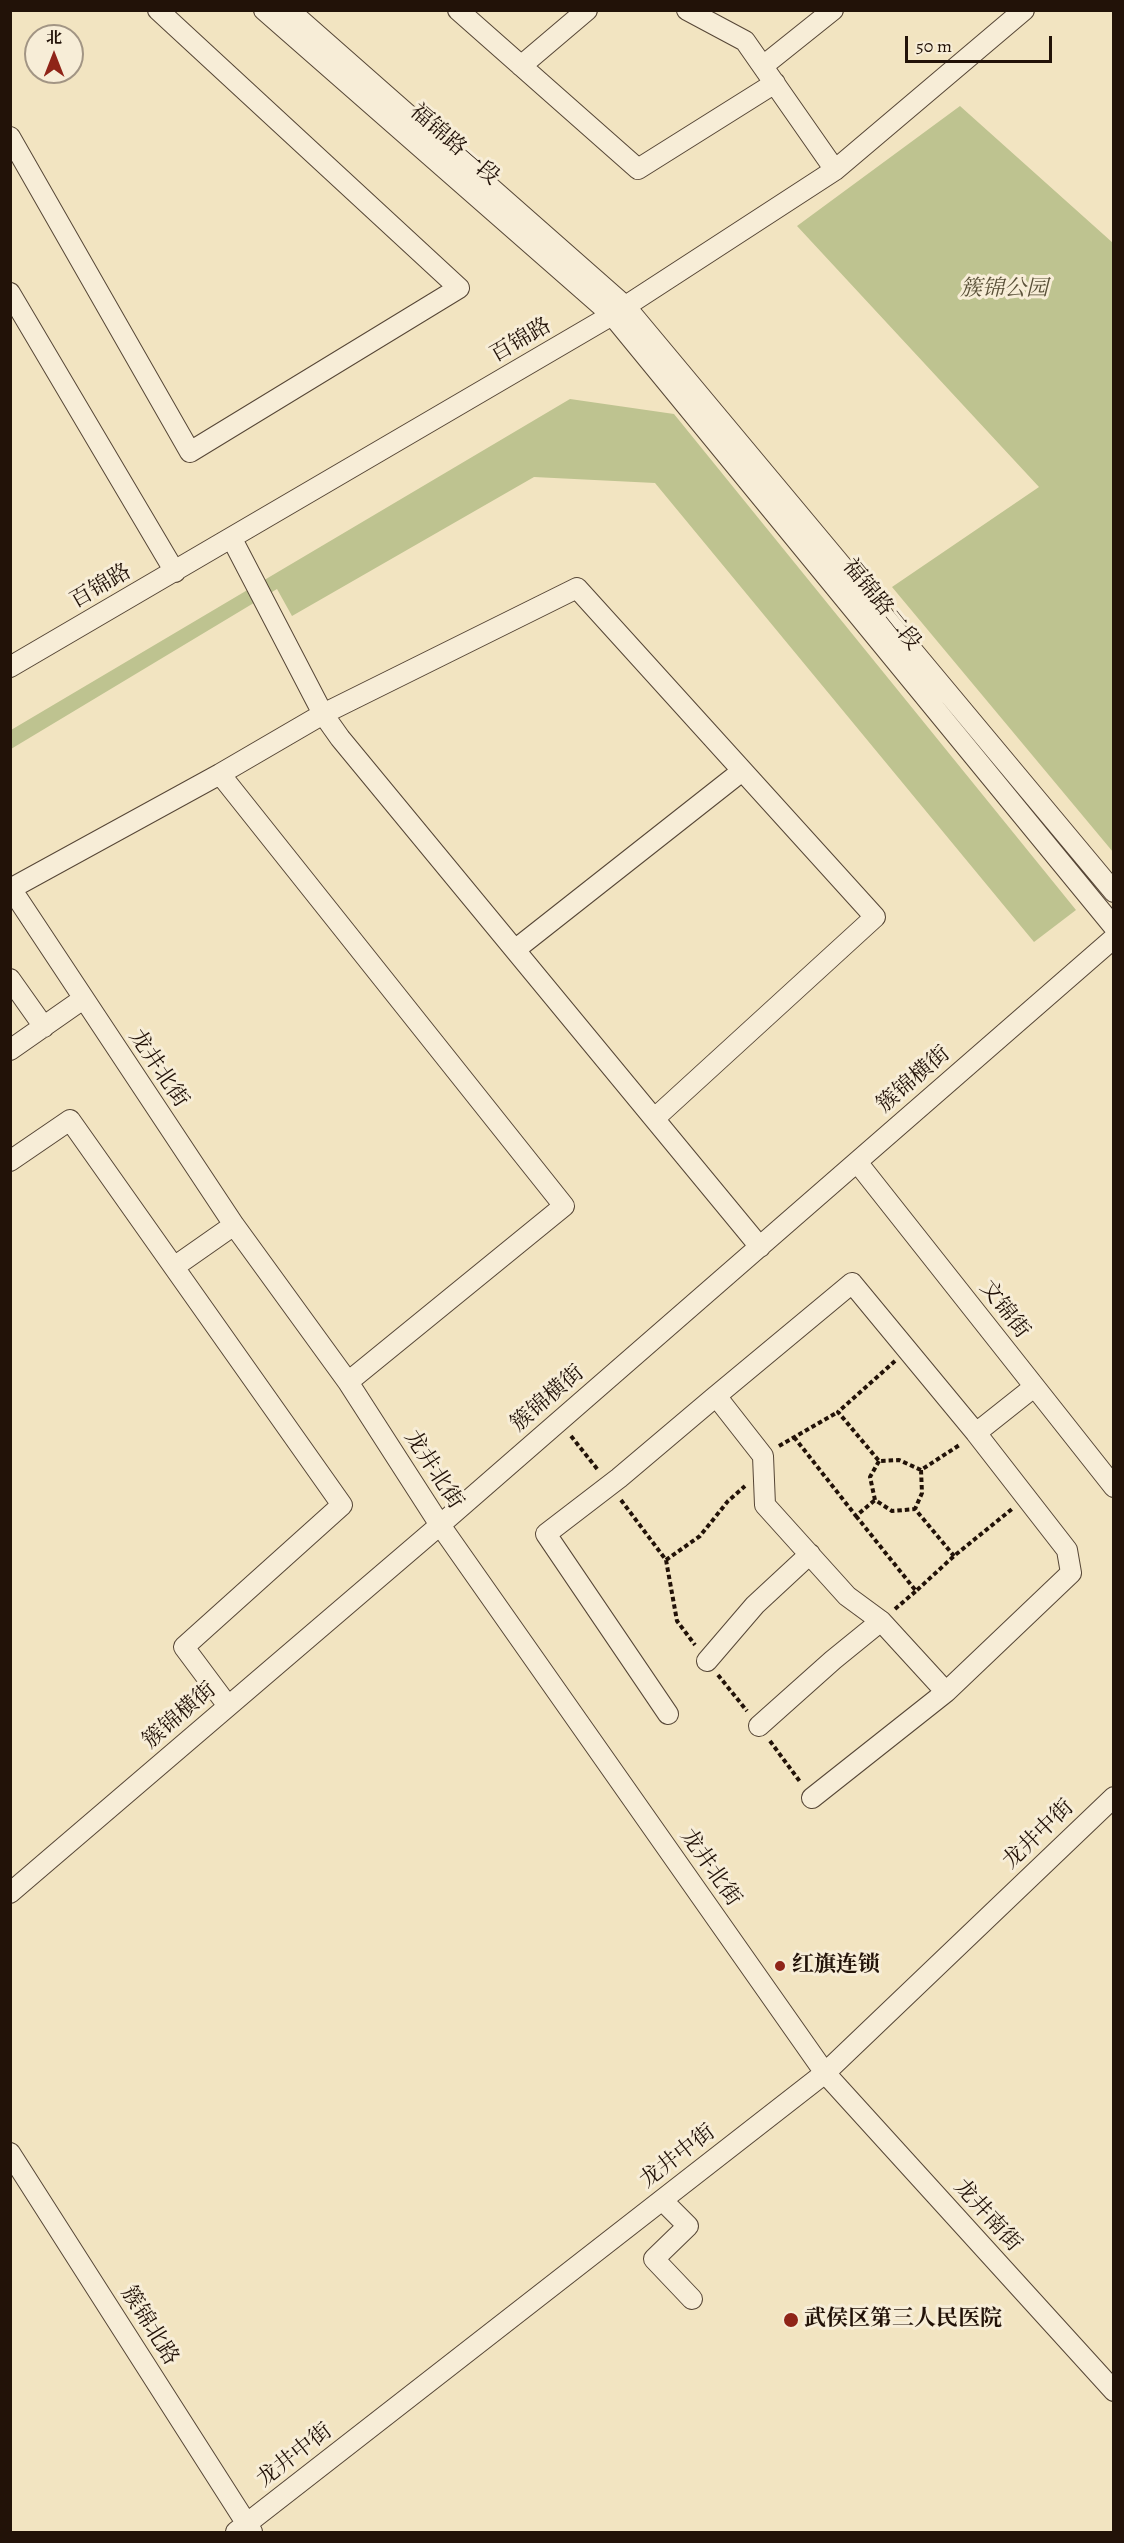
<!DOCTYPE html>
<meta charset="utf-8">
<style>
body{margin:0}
#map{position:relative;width:1124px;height:2543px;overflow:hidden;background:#f2e4c1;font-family:Alegreya,"Noto Serif SC",serif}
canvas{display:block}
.frame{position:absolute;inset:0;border:12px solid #221208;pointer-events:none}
.north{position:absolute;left:24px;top:24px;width:60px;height:60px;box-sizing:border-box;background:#f7edd7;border:2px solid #a29584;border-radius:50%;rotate:0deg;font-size:16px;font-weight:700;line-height:24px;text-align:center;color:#221208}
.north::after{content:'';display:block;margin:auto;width:21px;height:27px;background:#8f2418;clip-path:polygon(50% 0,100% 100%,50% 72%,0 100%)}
.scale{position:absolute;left:905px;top:36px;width:147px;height:27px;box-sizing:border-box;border:3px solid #221208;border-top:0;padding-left:8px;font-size:18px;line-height:21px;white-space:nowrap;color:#221208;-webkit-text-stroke:4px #f7edd7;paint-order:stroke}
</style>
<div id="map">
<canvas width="1124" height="2543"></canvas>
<div class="frame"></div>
<div class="north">北</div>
<div class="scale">50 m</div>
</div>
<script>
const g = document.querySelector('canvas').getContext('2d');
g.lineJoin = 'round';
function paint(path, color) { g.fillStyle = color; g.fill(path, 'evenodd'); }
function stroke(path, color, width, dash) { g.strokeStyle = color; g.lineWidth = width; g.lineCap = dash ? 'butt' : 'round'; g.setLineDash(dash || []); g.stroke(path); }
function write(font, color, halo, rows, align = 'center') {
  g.font = font + ' Alegreya,"Noto Serif SC",serif'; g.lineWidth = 6; g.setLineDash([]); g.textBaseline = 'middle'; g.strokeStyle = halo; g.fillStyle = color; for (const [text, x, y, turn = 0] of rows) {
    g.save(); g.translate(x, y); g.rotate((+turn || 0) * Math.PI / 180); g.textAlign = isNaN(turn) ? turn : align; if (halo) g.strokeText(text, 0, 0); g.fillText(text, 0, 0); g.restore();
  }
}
paint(new Path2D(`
 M 960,106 L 1113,243 L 1113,852 L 892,587 L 1039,487 L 797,226 Z
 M 570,399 L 674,414 L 1076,910 L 1034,942 L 655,483 L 534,477 L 292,616 L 277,589 L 11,749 L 11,730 Z`), '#bec390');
const minor = new Path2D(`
 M 264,10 L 612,315 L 1114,927
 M 289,10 L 625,306 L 1114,892
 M 458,10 L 638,169 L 775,83
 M 687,10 L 745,41 L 835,170
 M 521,66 L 587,10
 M 763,66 L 833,10
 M 10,137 L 190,452 L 459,288 L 158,10
 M 10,293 L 175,572
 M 232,539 L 323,714 L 340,738 L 760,1247
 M 10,667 L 612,315 L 835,170 L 1024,10
 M 220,774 L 564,1206 L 348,1382
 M 10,887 L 234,1225 L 348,1382 L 440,1525 L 825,2073 L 1114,2391
 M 12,888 L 220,774 L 323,714 L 577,588 L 875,917 L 655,1118
 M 516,949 L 742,771
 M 10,979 L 44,1027
 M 10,1050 L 83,999
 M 10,1161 L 70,1120 L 342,1505 L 184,1647 L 228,1706
 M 857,1162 L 1114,1487
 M 174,1267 L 234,1225
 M 976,1433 L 1067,1550 L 1071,1573 L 946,1692 L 881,1621 L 847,1596 L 765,1505 L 763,1456 L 716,1396 L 852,1283 L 976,1433 L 1034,1387
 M 707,1661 L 755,1605 L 810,1554
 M 668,1714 L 546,1534 L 619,1478 L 716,1396
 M 759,1726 L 833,1660 L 881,1621
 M 812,1798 L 946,1692
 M 10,1893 L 440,1525 L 1114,938
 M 10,2153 L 252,2532
 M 662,2200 L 688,2226 L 654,2259 L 692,2299
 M 236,2532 L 825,2073 L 1114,1797`);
stroke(minor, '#564636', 22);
stroke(new Path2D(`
 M 895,1361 L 838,1412 L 879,1461 L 899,1460 L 921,1470 L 961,1444
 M 571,1436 L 598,1470
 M 794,1437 L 856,1516 L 875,1500
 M 779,1446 L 838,1412
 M 879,1461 L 870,1477 L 875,1500 L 892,1511 L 915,1509
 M 921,1470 L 922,1493 L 915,1509 L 954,1556
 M 621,1500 L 666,1560 L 700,1536 L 728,1501 L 745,1486
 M 856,1516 L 916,1591 L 954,1556 L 1012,1509
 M 666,1560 L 677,1621 L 695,1645
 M 895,1609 L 916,1591
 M 718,1675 L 747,1711
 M 770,1741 L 801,1783`), '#221208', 4, [4.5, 3]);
stroke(minor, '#f7edd7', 20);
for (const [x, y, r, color] of [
 [780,1966,6,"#8f2418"],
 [791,2320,8,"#8f2418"]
]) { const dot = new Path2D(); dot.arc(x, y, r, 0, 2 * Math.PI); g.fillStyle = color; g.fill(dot); stroke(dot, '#f7edd7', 2); }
write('22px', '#221208', '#f7edd7', [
 ["福锦路一段",454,145,41],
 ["百锦路",521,341,-30],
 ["百锦路",101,587,-30],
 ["福锦路二段",881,605,51],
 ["龙井北街",158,1069,56],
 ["簇锦横街",914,1080,-41],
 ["文锦街",1004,1310,52],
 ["簇锦横街",548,1399,-41],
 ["龙井北街",433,1470,57],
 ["簇锦横街",180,1716,-41],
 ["龙井中街",1039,1835,-44],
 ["龙井北街",710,1868,55],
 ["龙井中街",678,2157,-38],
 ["龙井南街",987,2216,48],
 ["簇锦北路",149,2326,58],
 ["龙井中街",295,2456,-38]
]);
write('italic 22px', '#595038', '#f7edd7', [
 ["簇锦公园",1004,290]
]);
write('bold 22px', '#221208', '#f7edd7', [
 ["红旗连锁",792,1966],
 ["武侯区第三人民医院",804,2320]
], 'left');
</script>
